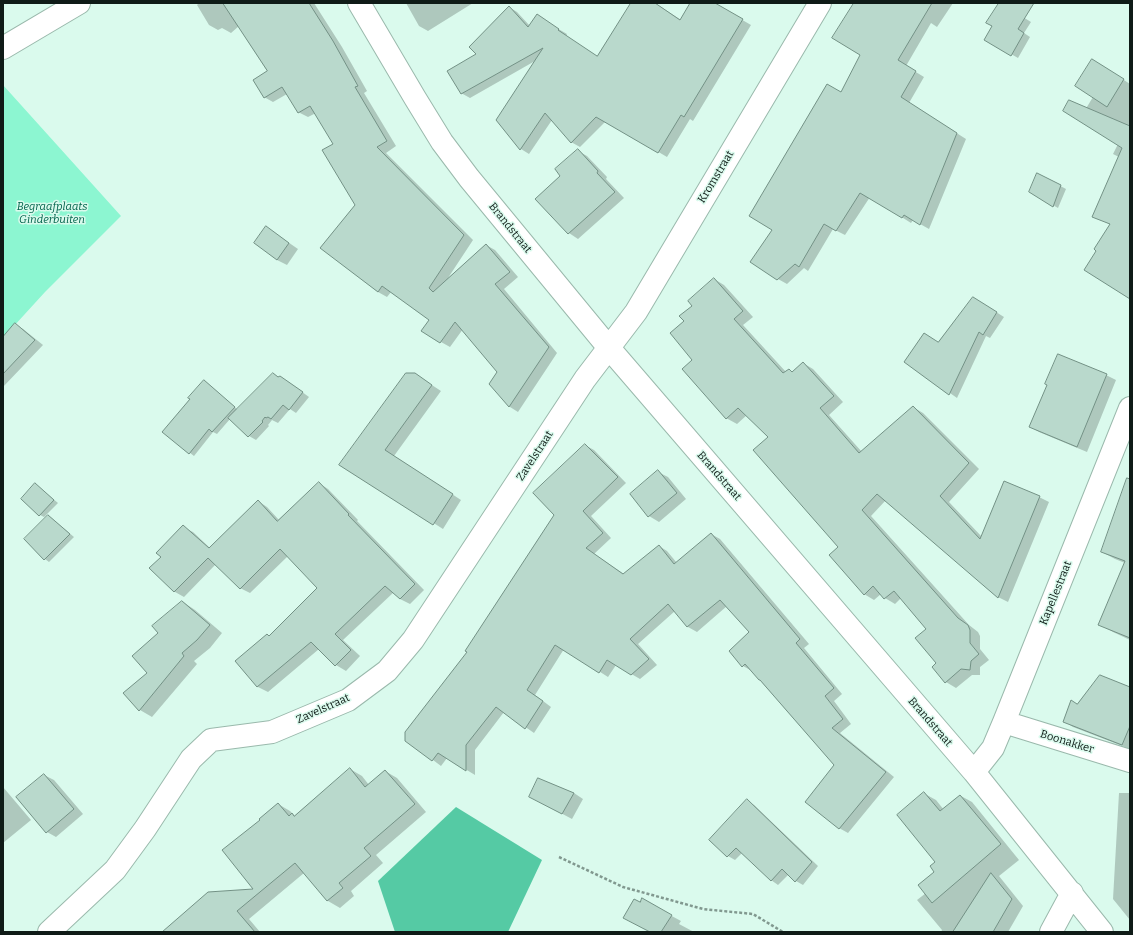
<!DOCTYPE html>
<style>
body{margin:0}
#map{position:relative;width:1133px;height:935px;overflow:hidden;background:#dafaed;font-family:Bitter,serif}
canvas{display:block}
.frame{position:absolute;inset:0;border:4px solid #0f1b17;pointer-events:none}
</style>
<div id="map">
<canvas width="1133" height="935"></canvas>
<div class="frame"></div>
</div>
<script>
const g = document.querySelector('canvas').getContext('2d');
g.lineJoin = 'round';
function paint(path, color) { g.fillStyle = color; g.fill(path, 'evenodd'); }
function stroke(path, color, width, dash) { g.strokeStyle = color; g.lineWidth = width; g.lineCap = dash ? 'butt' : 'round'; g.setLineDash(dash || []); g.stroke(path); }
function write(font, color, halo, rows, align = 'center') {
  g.font = font + ' Bitter,serif'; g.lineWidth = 3; g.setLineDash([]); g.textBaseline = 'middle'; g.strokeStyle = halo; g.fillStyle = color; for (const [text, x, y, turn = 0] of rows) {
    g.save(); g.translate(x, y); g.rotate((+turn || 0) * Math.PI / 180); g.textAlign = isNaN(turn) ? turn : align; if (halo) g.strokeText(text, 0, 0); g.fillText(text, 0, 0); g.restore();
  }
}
paint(new Path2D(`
 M 3,85 L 121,216 L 45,292 L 3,338 Z`), '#8cf6d1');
paint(new Path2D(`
 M 456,807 L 542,860 L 508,932 L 395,932 L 378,881 Z`), '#55caa4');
paint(new Path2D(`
 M 199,3 L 314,3 L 342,47 L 367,91 L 364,93 L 396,146 L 386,153 L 473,240 L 448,278 L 486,245 L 495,250 L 518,277 L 504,289 L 557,353 L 518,412 L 510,407 L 491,384 L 498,372 L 463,329 L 450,347 L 441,342 L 423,330 L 430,319 L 391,292 L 387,297 L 378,292 L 321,247 L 356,205 L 334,144 L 316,113 L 308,117 L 298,112 L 287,94 L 273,102 L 264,97 L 269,72 L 239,26 L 231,33 L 222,28 L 218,30 L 209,25 L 197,5 Z
 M 406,3 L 473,3 L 428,31 L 419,26 Z
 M 633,3 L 655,3 L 681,20 L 691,3 L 713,3 L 751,25 L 693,121 L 690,119 L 667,157 L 606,121 L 580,147 L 571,142 L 552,120 L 529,154 L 521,149 L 497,120 L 535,61 L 470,98 L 461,93 L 478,54 L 509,7 L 517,12 L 530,26 L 545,21 L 567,34 L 566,36 L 597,57 Z
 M 867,3 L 953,3 L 937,27 L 931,23 L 906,66 L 924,77 L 909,103 L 966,139 L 929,229 L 913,220 L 911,223 L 870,197 L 845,235 L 833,229 L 808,271 L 804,268 L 787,284 L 778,279 L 774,229 L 861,55 Z
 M 1007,7 L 1031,22 L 1024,33 L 1030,37 L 1018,58 L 985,39 Z
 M 1101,65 L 1130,84 L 1130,298 L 1111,225 L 1093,216 L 1119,157 L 1113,154 L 1118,144 L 1079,120 L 1093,97 Z
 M 578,151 L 587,156 L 607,177 L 606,179 L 624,198 L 578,239 L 569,233 L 537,199 L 562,176 Z
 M 1038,174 L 1066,189 L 1058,208 L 1030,192 Z
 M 266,227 L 298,249 L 287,265 L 277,260 L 255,242 Z
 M 714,279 L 724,285 L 753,317 L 743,325 L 786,372 L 789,370 L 793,373 L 803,363 L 813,369 L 843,402 L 829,415 L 862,452 L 913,407 L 923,413 L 979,469 L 949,502 L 982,537 L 1039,497 L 1049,502 L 1008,602 L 998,597 L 886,500 L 871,516 L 969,625 L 978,632 L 980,636 L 980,649 L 989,660 L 980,667 L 980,675 L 972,675 L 956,688 L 946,682 L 937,663 L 927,629 L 901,598 L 895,604 L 885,598 L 881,594 L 874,600 L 864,594 L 840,547 L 769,437 L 747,415 L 737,424 L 726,418 L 694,360 L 685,322 L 693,306 Z
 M 980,302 L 1004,317 L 990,338 L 986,336 L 957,398 L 906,362 L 939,343 Z
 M 15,324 L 23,329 L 43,345 L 3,387 L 3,339 Z
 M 273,374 L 287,381 L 309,397 L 296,413 L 290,409 L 278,423 L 272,420 L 268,425 L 269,426 L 256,440 L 249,436 L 230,419 L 217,434 L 213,432 L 194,456 L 163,432 L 205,381 L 238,410 Z
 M 415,374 L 441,391 L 394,456 L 461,500 L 443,529 L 341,464 Z
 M 1106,375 L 1116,380 L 1087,452 L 1039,432 L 1030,427 L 1048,384 Z
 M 585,445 L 594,450 L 626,483 L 591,516 L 611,538 L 594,554 L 624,574 L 659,546 L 667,551 L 677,563 L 711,534 L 720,539 L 809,644 L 804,648 L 842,694 L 834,701 L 851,724 L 840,733 L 894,777 L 848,833 L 839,828 L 835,765 L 752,671 L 743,666 L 750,632 L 727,606 L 697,632 L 688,627 L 675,611 L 638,644 L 657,665 L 640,679 L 616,665 L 608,677 L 564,649 L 535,695 L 551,707 L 534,733 L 504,712 L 475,750 L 475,775 L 447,758 L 441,766 L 433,760 L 406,740 L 468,652 L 556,515 Z
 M 658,472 L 668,477 L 686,499 L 659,522 L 649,516 L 631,494 Z
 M 319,483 L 328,489 L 358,520 L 357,521 L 424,590 L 410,604 L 400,599 L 394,592 L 343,640 L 360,656 L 346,671 L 336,665 L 319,649 L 268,692 L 258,687 L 237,661 L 268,635 L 270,636 L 318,588 L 288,556 L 250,593 L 240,588 L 216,564 L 184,597 L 175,592 L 151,568 L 162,557 L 183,527 L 193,532 L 210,548 L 258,501 L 267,507 L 279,520 Z
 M 35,484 L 58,503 L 44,517 L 40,515 Z
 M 49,516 L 74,537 L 49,562 L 45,559 L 26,539 Z
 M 1130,540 L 1130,640 L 1113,632 L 1100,625 L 1125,563 L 1115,559 L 1102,552 Z
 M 183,602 L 195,610 L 222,633 L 210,648 L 194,661 L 197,664 L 152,717 L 140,710 L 148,673 L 159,633 Z
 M 1130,689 L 1130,749 L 1073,727 L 1064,721 Z
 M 350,769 L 362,776 L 369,785 L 385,771 L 397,778 L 426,812 L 376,855 L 383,863 L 351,891 L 354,896 L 340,908 L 328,901 L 304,873 L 249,919 L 260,932 L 162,932 L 255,890 L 261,820 L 278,804 L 290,811 L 295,816 Z
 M 44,775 L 54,780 L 83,814 L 56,837 L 47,832 Z
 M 539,779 L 574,793 L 583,799 L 572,819 L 540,802 Z
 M 3,787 L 31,820 L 3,843 Z
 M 1119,793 L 1130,793 L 1130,920 L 1113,899 Z
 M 925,794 L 936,800 L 944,810 L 961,796 L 972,802 L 1019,860 L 999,876 L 1023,906 L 1008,932 L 941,932 L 942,930 L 917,900 L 926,893 L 935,872 L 937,862 Z
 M 747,801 L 754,805 L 818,866 L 803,885 L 796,881 L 789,874 L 778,885 L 771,880 L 743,852 L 735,860 L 728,856 L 710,839 Z
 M 642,900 L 681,921 L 679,924 L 694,932 L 651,932 L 640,903 Z`), '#0003');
const building = new Path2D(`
 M 223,3 L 309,3 L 333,41 L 358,86 L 355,87 L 387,141 L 377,147 L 464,235 L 429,288 L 433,292 L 486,244 L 510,272 L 495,284 L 549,347 L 509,407 L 489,384 L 497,372 L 455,322 L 440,343 L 421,331 L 429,320 L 382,286 L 378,292 L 320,248 L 355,205 L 322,150 L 333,144 L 310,106 L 298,113 L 282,87 L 264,98 L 253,80 L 267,71 Z
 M 631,3 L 655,3 L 680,20 L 690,3 L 715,3 L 743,19 L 684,117 L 681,115 L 658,153 L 596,117 L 571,143 L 545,113 L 520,150 L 496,120 L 543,48 L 461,94 L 447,71 L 476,54 L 469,47 L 509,6 L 528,27 L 537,14 L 559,29 L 558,30 L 597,56 Z
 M 854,3 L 932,3 L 898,60 L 916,71 L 901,97 L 957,133 L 920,225 L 904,215 L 902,218 L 860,193 L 836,231 L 824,224 L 799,267 L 795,264 L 777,280 L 750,262 L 772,230 L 749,216 L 827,84 L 841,92 L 860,55 L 832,38 Z
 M 999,3 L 1034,3 L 1018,29 L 1024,33 L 1011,56 L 984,40 L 992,26 L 986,23 Z
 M 1092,59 L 1124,79 L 1107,107 L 1075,86 Z
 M 1069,100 L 1130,126 L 1130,299 L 1084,270 L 1096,251 L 1094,249 L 1110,224 L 1092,217 L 1122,148 L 1063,111 Z
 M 578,149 L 598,171 L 597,173 L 615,192 L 568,234 L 535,199 L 560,176 L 555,169 Z
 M 1037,173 L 1061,185 L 1053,207 L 1029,192 Z
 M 266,226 L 289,243 L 277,260 L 254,243 Z
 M 714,278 L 743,311 L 734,319 L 783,373 L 789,369 L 792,372 L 803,362 L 834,396 L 820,408 L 859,453 L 913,406 L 969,463 L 940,496 L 980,539 L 1004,481 L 1040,496 L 998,598 L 877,494 L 862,510 L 958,618 L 968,625 L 970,630 L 970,643 L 979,654 L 971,661 L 970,670 L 961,669 L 945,683 L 932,667 L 936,663 L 915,638 L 926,629 L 894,591 L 884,599 L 873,586 L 864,595 L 829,555 L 838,547 L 753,450 L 768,437 L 738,408 L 726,419 L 682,369 L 692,360 L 670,333 L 684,321 L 679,316 L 692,306 L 688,301 Z
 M 973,297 L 997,312 L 983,335 L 979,332 L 949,395 L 904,362 L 924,333 L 938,342 Z
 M 15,323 L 35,340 L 3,374 L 3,337 Z
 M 1058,354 L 1107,374 L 1077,447 L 1029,427 L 1047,385 L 1045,384 Z
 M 273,373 L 278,377 L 280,376 L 303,392 L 289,410 L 283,405 L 271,419 L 268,417 L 266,418 L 265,417 L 262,421 L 263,422 L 248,437 L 228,418 Z
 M 406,373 L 415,373 L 432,385 L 385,450 L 453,494 L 433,525 L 339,465 Z
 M 204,380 L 235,407 L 212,432 L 209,429 L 189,454 L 162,432 L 190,399 L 188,398 Z
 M 585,444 L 618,477 L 583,511 L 603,533 L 586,548 L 623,574 L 659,545 L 674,564 L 711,533 L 800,639 L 796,643 L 834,688 L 825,696 L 843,719 L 832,728 L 886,772 L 839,829 L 805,802 L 834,765 L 760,680 L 759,680 L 745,664 L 742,667 L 729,651 L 749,632 L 720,600 L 687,627 L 668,604 L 630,639 L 649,659 L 631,675 L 607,660 L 599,673 L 555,645 L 527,690 L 543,701 L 525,729 L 496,707 L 466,745 L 466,771 L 438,753 L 432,761 L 405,741 L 405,732 L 467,652 L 465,651 L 554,515 L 533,493 Z
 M 658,470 L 677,493 L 648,517 L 630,494 Z
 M 1127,478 L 1130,479 L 1130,638 L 1098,625 L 1125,561 L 1101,552 Z
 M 319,482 L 349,514 L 348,515 L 415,584 L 400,599 L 385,586 L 335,634 L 351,650 L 335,666 L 311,642 L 257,687 L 235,661 L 267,634 L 269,636 L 317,588 L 280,549 L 240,589 L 208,558 L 174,592 L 149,568 L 161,557 L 156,553 L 183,525 L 209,548 L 258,500 L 277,521 Z
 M 35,483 L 54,500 L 39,516 L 21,499 Z
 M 48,515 L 70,534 L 44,560 L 24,539 Z
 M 182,601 L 210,625 L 197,640 L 182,653 L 184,656 L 139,711 L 123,693 L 147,673 L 132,656 L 158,633 L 152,626 Z
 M 1100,675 L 1130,687 L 1130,726 L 1122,745 L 1063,722 L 1071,700 L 1077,704 Z
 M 350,768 L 365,787 L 385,770 L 415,804 L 364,848 L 371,856 L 339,883 L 343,888 L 327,901 L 295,863 L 237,911 L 255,932 L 162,932 L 208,892 L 253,889 L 222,850 L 260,820 L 259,819 L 278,803 L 289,816 L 292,813 L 294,816 Z
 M 44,774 L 74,809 L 46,833 L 16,797 Z
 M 538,778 L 574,793 L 562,814 L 529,797 Z
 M 924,792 L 940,811 L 960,795 L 1001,844 L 932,903 L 918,885 L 934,872 L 930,866 L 935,862 L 897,815 Z
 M 747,799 L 812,862 L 795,882 L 782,869 L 771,881 L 736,848 L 727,857 L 709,840 Z
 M 991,873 L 1012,899 L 993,932 L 953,932 Z
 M 642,898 L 672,915 L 661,932 L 650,932 L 623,918 L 634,899 L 640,902 Z`);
paint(building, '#b9d9cc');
stroke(building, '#739185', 1);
const minor = new Path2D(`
 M 359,3 L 415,98 L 442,142 L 469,178 L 609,348 L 974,772 L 1102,932
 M 3,48 L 79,3
 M 1004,722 L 1130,761
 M 974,772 L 993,748 L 1004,722 L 1130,408
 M 49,932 L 115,870 L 145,829 L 191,759 L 211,740 L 272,732 L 348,700 L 387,671 L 413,640 L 585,379 L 636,312 L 820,3
 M 1051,932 L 1072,893`);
stroke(minor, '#9ab9ac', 24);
stroke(new Path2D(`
 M 559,857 L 623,887 L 703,909 L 753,914 L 783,932`), '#81988f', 2.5, [3, 2]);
stroke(minor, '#fff', 22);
write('11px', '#0f1b17', '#dafaed', [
 ["Kromstraat",716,177,-59],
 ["Brandstraat",510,228,51],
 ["Zavelstraat",535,456,-57],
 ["Brandstraat",719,476,49],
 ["Kapellestraat",1056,593,-68],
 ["Zavelstraat",323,709,-24],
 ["Brandstraat",930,722,49],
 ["Boonakker",1067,742,17]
]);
write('italic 11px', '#00634b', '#dafaed', [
 ["Begraafplaats",52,207],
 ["Ginderbuiten",52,220]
]);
</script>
